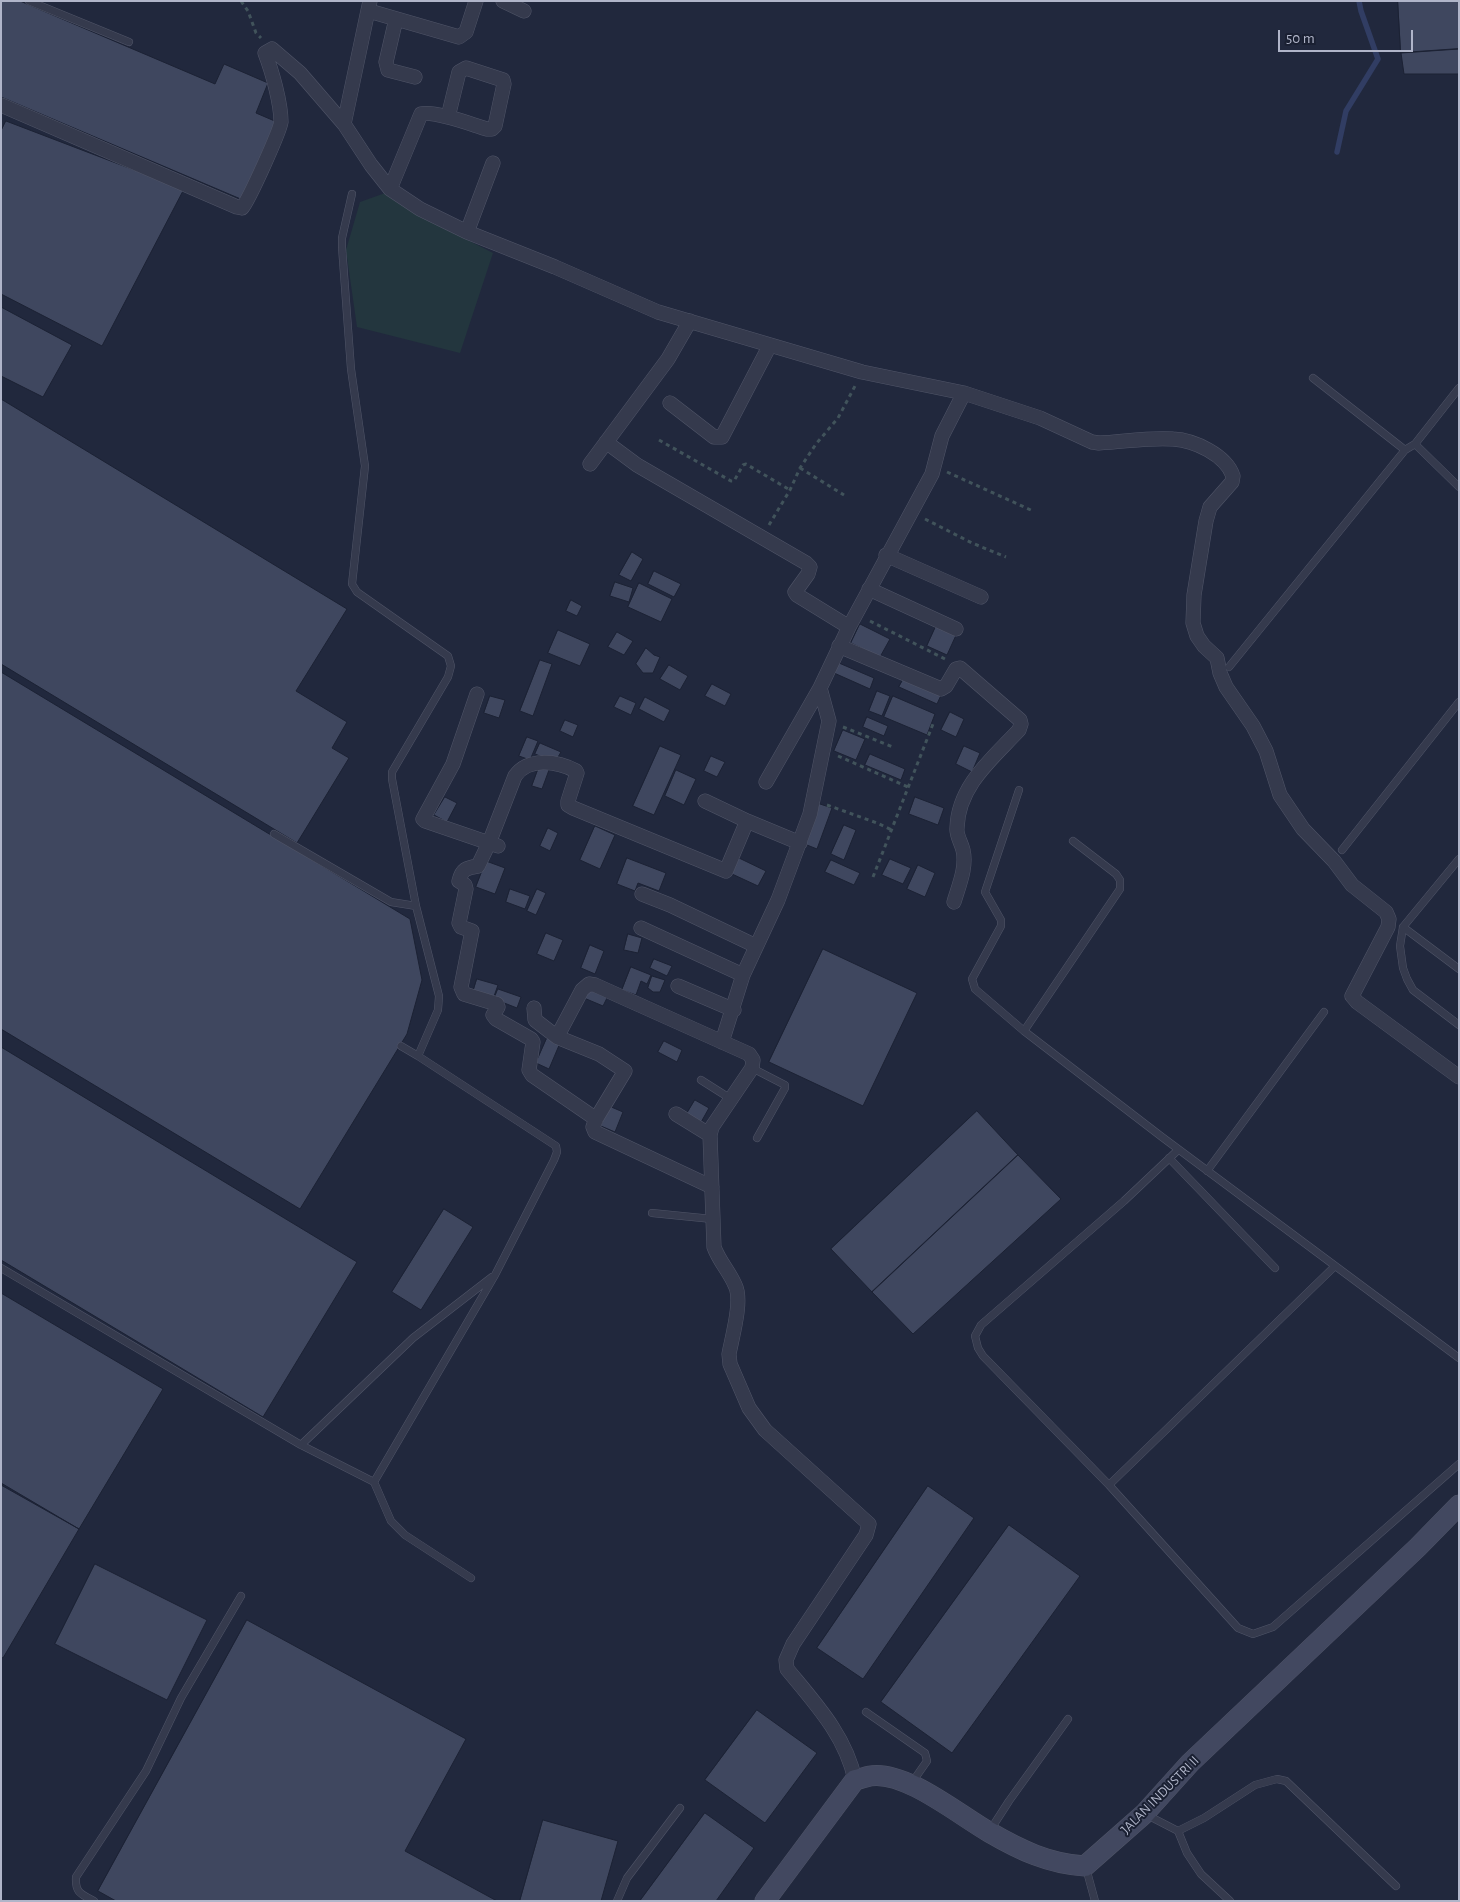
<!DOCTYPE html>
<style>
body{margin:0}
#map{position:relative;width:1460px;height:1902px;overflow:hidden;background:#21283d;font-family:"Alegreya Sans",sans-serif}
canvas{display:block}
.frame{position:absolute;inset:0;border:2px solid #b0b5c9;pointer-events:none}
.scale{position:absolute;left:1278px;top:30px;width:135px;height:22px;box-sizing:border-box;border:2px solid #b0b5c9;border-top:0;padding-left:6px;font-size:15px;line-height:18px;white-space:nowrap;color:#b0b5c9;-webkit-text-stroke:4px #1a2032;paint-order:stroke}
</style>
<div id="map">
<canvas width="1460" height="1902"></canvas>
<div class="frame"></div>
<div class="scale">50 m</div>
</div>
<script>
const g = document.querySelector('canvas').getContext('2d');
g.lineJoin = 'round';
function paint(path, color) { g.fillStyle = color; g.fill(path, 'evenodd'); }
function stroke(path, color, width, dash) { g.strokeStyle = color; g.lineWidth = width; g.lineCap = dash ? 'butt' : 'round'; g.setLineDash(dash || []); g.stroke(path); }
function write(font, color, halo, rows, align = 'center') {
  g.font = font + ' "Alegreya Sans",sans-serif'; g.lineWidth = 4; g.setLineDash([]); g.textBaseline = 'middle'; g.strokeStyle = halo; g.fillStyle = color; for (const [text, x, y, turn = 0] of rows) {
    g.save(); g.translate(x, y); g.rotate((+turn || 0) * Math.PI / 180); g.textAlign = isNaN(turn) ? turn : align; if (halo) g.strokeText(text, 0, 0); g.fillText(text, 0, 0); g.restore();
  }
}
paint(new Path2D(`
 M 388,192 L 417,214 L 493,253 L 460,353 L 357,327 L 346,250 L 360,202 Z`), '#23363e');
stroke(new Path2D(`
 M 1337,152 L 1346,111 L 1378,59 L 1361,11 L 1359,1`), '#313d63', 5.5);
const building = new Path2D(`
 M 1,1 L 20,1 L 215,84 L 224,64 L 268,83 L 256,113 L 277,122 L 243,200 L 1,97 Z
 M 1398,1 L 1459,1 L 1459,49 L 1401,53 Z
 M 1459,49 L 1459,74 L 1404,74 L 1401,53 Z
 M 6,121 L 184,189 L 102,346 L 1,294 L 1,131 Z
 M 1,307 L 72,345 L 43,397 L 1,376 Z
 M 1,399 L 347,609 L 296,691 L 347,722 L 332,748 L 349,758 L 297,843 L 1,664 Z
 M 632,552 L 643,559 L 631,581 L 619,575 Z
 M 654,571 L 681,584 L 674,597 L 648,584 Z
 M 615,582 L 633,588 L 629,602 L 610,596 Z
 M 639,583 L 672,599 L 661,622 L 628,607 Z
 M 571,600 L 582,606 L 577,616 L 566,611 Z
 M 860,624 L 890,639 L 880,657 L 851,643 Z
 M 937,624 L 957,633 L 947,655 L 927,646 Z
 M 558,630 L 590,644 L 580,666 L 548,653 Z
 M 617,632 L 633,641 L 624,655 L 608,647 Z
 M 646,648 L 654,655 L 660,657 L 653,673 L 643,673 L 636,664 Z
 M 540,660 L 552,664 L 533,716 L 520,711 Z
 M 839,663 L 874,678 L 870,689 L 834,673 Z
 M 669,665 L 688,676 L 680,690 L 660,679 Z
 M 1,672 L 410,919 L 422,980 L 407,1034 L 300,1209 L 1,1029 Z
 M 905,676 L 942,693 L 937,704 L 899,687 Z
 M 712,684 L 731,694 L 725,706 L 705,696 Z
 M 877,691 L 890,696 L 882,716 L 869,711 Z
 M 490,696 L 505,700 L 499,718 L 484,713 Z
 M 620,696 L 636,703 L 631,715 L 614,707 Z
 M 893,696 L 935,714 L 927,735 L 884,717 Z
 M 645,697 L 670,710 L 664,722 L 639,709 Z
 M 950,712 L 964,719 L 956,737 L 941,730 Z
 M 867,717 L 888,726 L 884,736 L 863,727 Z
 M 565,720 L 578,725 L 573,737 L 560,731 Z
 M 843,730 L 865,739 L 856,760 L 834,751 Z
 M 527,737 L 538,741 L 530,760 L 519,756 Z
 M 540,743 L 561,752 L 555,762 L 535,754 Z
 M 660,746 L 681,755 L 654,815 L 633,806 Z
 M 964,746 L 980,753 L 972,772 L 956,764 Z
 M 870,754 L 905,769 L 901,780 L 865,765 Z
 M 711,756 L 725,762 L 717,777 L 704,771 Z
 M 539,767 L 549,770 L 542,789 L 532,786 Z
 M 676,770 L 696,779 L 684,805 L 665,796 Z
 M 445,797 L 457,803 L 447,822 L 434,815 Z
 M 915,797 L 944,808 L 938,825 L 909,814 Z
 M 817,803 L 832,808 L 817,849 L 802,843 Z
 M 844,825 L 856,830 L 844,860 L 831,854 Z
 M 595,826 L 615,835 L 600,869 L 580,860 Z
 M 548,828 L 558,833 L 550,851 L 540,846 Z
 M 627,858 L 666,873 L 659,891 L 638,883 L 635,891 L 617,884 Z
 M 739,858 L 766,871 L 758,886 L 732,874 Z
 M 890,859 L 911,868 L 903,884 L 882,875 Z
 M 831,860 L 860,873 L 854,885 L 825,872 Z
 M 486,861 L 505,868 L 495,894 L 476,887 Z
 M 918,865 L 935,873 L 925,897 L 907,889 Z
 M 510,889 L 530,896 L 525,909 L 506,902 Z
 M 537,889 L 546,893 L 536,915 L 527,911 Z
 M 546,933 L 563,940 L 554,961 L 537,954 Z
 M 628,934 L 642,938 L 638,953 L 624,950 Z
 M 590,945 L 604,951 L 595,974 L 581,968 Z
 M 823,949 L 917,993 L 863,1106 L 769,1062 Z
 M 654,959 L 672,966 L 667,976 L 650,968 Z
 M 631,967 L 651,975 L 647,984 L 641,981 L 636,995 L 622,990 Z
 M 652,976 L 665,980 L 660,992 L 653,992 L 648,988 Z
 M 477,979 L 498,985 L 493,999 L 473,992 Z
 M 589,986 L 609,994 L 603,1006 L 584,998 Z
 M 498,989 L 521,997 L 517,1008 L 494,999 Z
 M 547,1038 L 560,1043 L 549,1069 L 536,1063 Z
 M 664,1041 L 682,1050 L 677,1062 L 658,1052 Z
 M 1,1047 L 357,1262 L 263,1417 L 1,1260 Z
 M 695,1100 L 709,1108 L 700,1124 L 686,1115 Z
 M 609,1106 L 623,1112 L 615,1132 L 601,1126 Z
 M 977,1111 L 1018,1155 L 872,1292 L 831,1249 Z
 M 1018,1155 L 1061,1199 L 913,1334 L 872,1292 Z
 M 444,1209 L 473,1227 L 421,1310 L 392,1292 Z
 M 1,1293 L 163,1389 L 79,1529 L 1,1483 Z
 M 1,1485 L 79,1529 L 3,1658 L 1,1657 Z
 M 928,1486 L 974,1518 L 863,1679 L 817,1648 Z
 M 1009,1525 L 1080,1576 L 952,1753 L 881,1702 Z
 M 95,1564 L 207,1620 L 167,1700 L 55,1644 Z
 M 247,1620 L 466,1739 L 405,1851 L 497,1901 L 116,1901 L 98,1891 Z
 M 757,1710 L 817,1753 L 765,1823 L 705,1780 Z
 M 705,1813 L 754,1848 L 716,1901 L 640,1901 Z
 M 543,1820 L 618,1841 L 601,1901 L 520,1901 Z`);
paint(building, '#3f475f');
stroke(building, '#1c2234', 1);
const service = new Path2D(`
 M 29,1 L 129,42
 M 352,194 L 342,238 L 342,247 L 351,369 L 365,466 L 352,584 L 357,592 L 448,656 L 451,666 L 448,677 L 392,772 L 392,779 L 416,906 L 439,996 L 438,1010 L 418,1056 L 556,1146 L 557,1152 L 554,1160 L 495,1275 L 374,1482
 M 1313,378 L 1405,450
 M 1415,444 L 1459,487
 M 1229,667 L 1405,450 L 1415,444 L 1459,388
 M 1019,790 L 985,892 L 1001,920 L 1001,926 L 972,979 L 975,989 L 1024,1031 L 1162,1137 L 1459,1358
 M 274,834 L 391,902 L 416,906
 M 1342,850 L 1459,702
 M 1459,859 L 1403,927 L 1400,946 L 1403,968 L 1407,979 L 1413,990 L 1459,1025
 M 1403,927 L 1459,969
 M 1024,1031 L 1120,889 L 1120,880 L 1116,874 L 1073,841
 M 401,1046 L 418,1056
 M 752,1068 L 785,1085 L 785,1088 L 757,1138
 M 701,1080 L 731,1099
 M 1178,1150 L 1124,1201 L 981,1325 L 975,1336 L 978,1348 L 983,1356 L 1109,1485 L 1335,1266
 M 1169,1158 L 1275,1268
 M 1207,1171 L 1324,1012
 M 652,1213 L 712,1219
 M 1,1268 L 301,1445 L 374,1482 L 391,1521 L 405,1535 L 471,1578
 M 301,1445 L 413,1338 L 492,1277
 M 1109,1485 L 1238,1628 L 1253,1634 L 1273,1627 L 1459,1464
 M 866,1712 L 925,1753 L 927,1761 L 911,1784
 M 1147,1815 L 1178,1831 L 1204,1818 L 1255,1785 L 1277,1779 L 1286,1781 L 1396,1886
 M 1178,1831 L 1187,1853 L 1201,1874 L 1230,1901
 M 989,1832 L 1009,1801 L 1068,1719
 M 1086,1868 L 1095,1901
 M 94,1901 C 81,1894 75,1893 76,1877 L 146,1771 L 181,1698 L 241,1596
 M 617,1901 L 627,1878 L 680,1808`);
const minor = new Path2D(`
 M 503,1 L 524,11
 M 369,11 L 459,37 L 466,32 L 476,1
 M 396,19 L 386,62 L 388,70 L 415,77
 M 1,105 L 237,207 L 242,208 C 249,200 280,131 281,122 C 281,103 272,71 265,53 L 272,49 L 300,73 L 344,124 L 371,165 L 390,189 L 420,209 L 467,232 L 555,267 L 658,312 L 862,372 L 964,393 L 1040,418 L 1092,442 L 1099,443 C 1123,442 1149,437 1173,439 C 1194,440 1226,455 1233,476 L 1232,482 L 1210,507 L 1206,521 L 1194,595 L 1193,623 L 1197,636 L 1204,646 L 1217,658 L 1220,673 L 1226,687 L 1253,726 L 1266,751 L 1280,795 L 1303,829 L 1334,861 L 1352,885 L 1386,912 L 1389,919 L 1388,927 L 1352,996 L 1357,1002 L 1459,1077
 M 344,124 L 370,1
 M 390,189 L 421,114 C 434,110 473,125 487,129 L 492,129 L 495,126 L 504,84 L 503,80 L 466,68 L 459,72 L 448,117
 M 467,232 L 493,163
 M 670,403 L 714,437 L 722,437 L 770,345
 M 606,442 L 637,465 L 806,563 L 810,567 L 808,574 L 795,592 L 797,595 L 849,627
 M 590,464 L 668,359 L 690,321
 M 886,555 L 981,597
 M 869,589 L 956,629
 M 839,646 L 941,689 L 946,686 L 956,669 L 960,668 L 1020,720 L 1021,724 L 1019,730 C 992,759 958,786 957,828 C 956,835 961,842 963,850 C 967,867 959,885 954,902
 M 477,694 L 453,764 L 423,819 L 425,821 L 498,846
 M 766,782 L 820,688
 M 705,801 L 747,821
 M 642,894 L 670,905 L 756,946
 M 641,928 L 743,975
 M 678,986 L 734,1010
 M 534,1008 L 535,1020 L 557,1037 L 599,1054 L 625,1071 L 596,1119
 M 557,1037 L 582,990 L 589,984 L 595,985 L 749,1054 L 753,1060 L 752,1068 L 712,1127 L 710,1135 L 714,1247 C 719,1261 729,1271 735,1285 C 743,1300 732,1337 729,1354 L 730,1364 L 749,1408 L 765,1430 L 869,1524 L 866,1535 L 793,1644 L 786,1660 L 787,1669 C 815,1703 846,1736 855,1780
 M 722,1042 L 743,975 L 778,900 L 810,814 L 829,721 L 820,688 L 849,627 L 932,474 L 942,436 L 964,393
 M 676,1114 L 710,1135
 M 712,1187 L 595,1132 L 593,1127 L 596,1119 L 532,1075 L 529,1070 L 533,1042 L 531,1039 L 496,1019 L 493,1015 L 498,1007 L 497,1004 L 464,994 L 461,987 L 472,931 L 461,927 L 459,923 L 466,889 L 465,885 L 459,881 C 462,869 466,868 478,866 L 489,843 L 515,776 C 528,757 557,761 576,771 L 577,773 L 568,801 L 568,805 L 573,808 L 726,871 L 747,821 L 800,843`);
const secondary = new Path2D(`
 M 765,1901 L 855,1780 C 860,1779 865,1777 870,1776 C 905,1770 959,1815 989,1832 C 1020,1850 1049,1864 1085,1866 L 1144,1814 L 1190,1763 L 1418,1547 L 1459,1505`);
stroke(service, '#505568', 8);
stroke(minor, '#505568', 15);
stroke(secondary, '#505568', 21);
stroke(new Path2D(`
 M 241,1 L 248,11 L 256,33 L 261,38
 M 659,440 L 731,481 L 734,481 L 743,465 L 746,464 L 790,490
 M 800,468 L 844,495
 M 947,472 L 1033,511
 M 925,519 L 972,543 L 1006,557
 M 769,525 L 790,490 L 800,468 L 816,444 L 838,418 L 855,386
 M 870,621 L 945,659
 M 843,727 L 893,747
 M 838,756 L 908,787
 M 827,805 L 877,823 L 892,830
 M 873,877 L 933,724`), '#41535b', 3, [4, 4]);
stroke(service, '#353a4d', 7);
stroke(minor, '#353a4d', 14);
stroke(secondary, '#424860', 20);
write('14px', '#b0b5c9', '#1a2032', [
 ["JALAN INDUSTRI II",1160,1795,-45]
]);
</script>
